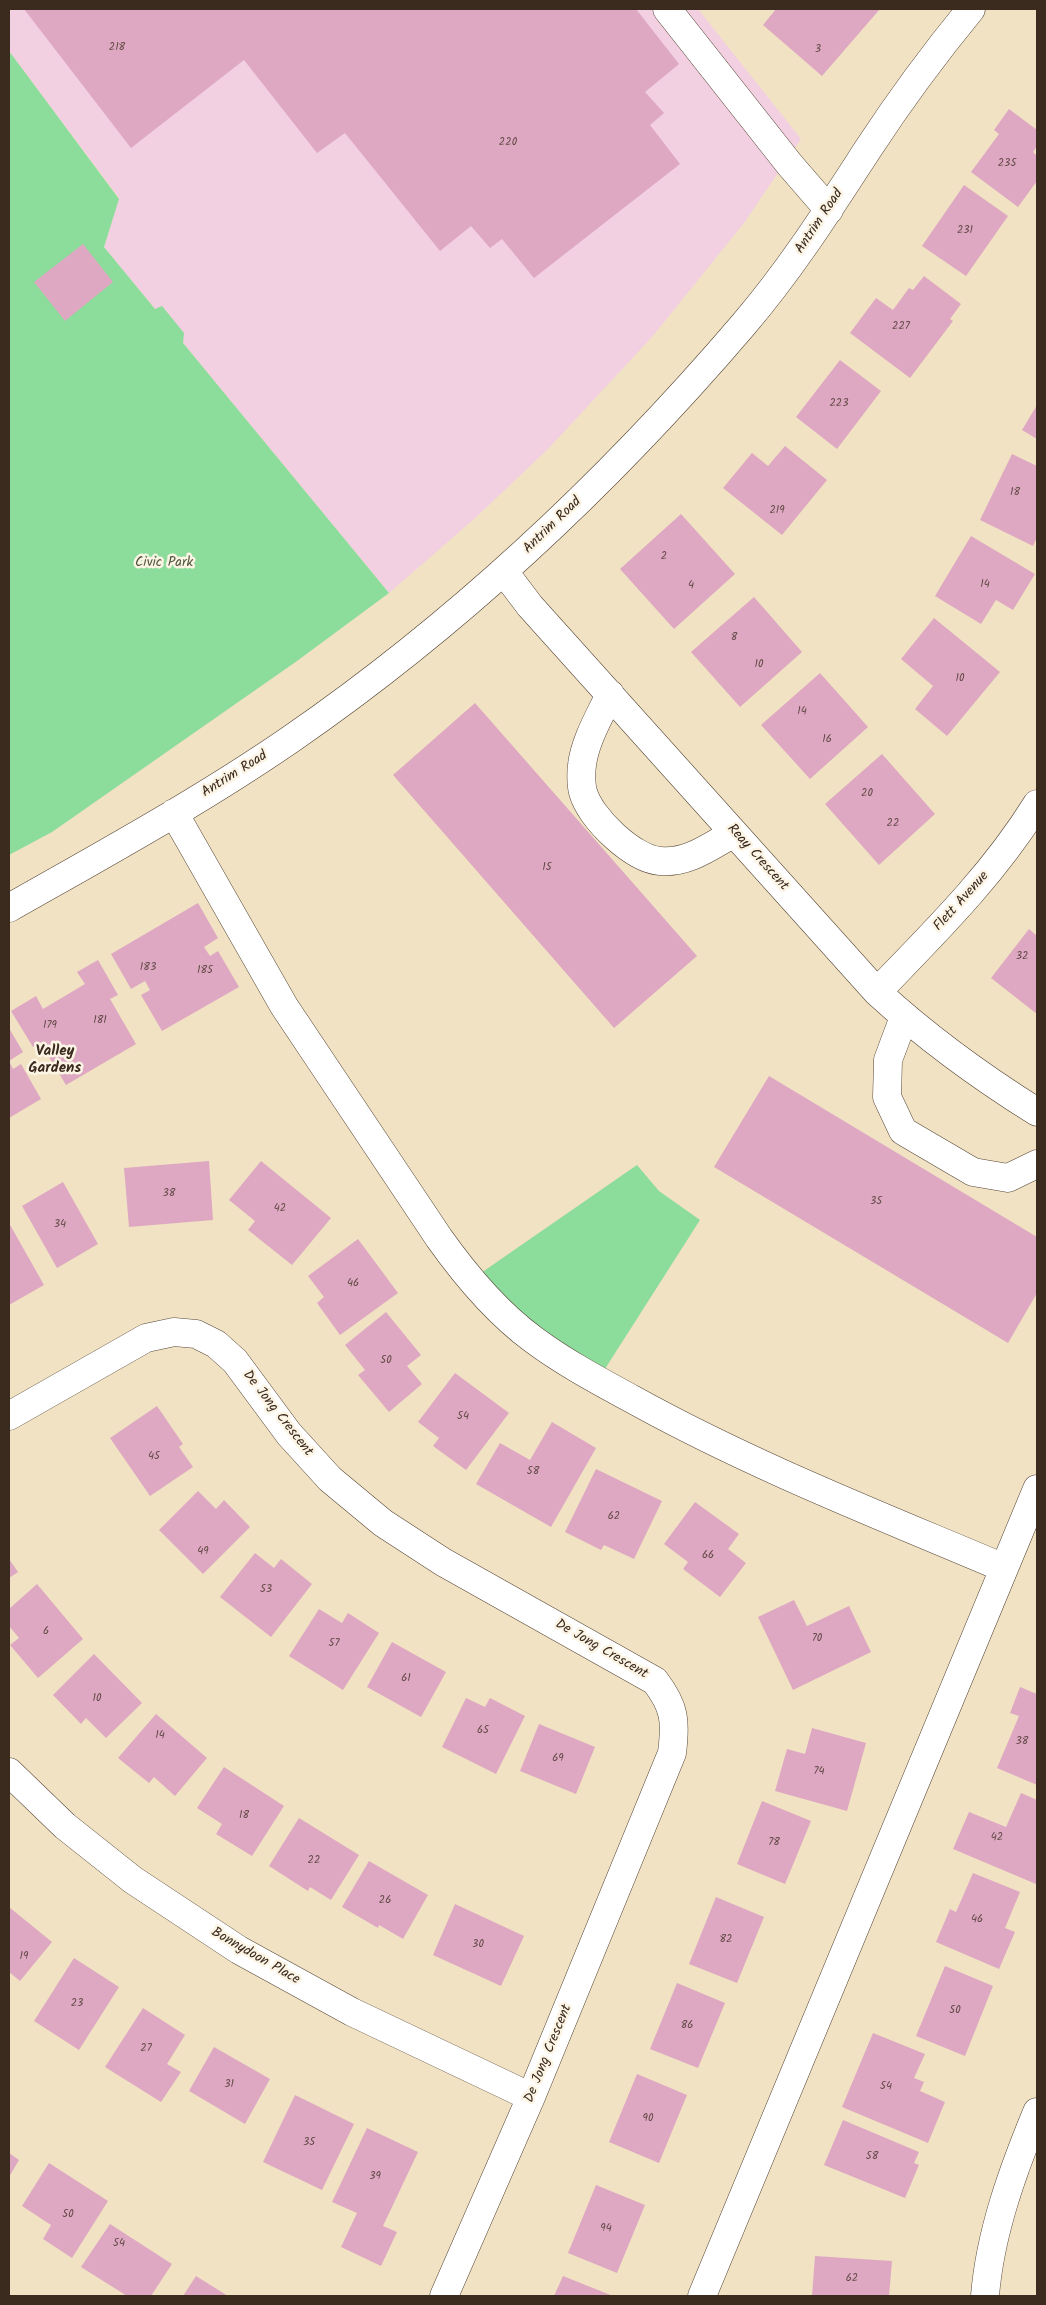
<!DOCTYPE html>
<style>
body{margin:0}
#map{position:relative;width:1046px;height:2305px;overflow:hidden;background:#f1e2c3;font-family:Kalam,sans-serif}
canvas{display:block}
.frame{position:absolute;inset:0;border:10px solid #3b2a1e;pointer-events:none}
</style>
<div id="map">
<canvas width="1046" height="2305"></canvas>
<div class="frame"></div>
</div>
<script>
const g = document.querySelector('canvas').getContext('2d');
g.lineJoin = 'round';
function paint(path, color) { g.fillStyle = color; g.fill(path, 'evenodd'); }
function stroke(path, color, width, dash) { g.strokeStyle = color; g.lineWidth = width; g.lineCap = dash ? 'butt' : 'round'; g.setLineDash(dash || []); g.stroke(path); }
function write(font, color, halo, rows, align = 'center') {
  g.font = font + ' Kalam,sans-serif'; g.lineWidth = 5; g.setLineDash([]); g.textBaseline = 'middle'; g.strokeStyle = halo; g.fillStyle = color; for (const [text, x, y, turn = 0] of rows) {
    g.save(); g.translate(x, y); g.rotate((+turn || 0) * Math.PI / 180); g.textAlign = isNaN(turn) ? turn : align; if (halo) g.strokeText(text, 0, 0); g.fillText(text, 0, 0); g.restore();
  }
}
paint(new Path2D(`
 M 9,9 L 698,9 L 801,139 L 744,223 L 652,337 L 547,450 L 473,520 L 389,593 L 104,247 L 119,198 L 9,51 Z`), '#f2cfe1');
paint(new Path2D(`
 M 9,51 L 119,199 L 104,247 L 155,309 L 162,306 L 184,333 L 183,343 L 389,593 L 297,661 L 52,832 L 9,855 Z
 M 637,1165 L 659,1191 L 700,1220 L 603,1372 L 537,1329 L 481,1273 Z`), '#8cdc9b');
paint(new Path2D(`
 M 24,9 L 636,9 L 679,64 L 645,92 L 664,113 L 650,125 L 680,164 L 534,278 L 502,239 L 490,248 L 471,226 L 440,251 L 345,133 L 317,153 L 244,60 L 131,148 Z
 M 776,9 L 880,9 L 822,76 L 763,25 Z
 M 1009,109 L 1037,130 L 1037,146 L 1033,152 L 1037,156 L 1037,181 L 1018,207 L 971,172 L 999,134 L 994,130 Z
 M 964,185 L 1008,216 L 966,276 L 922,246 Z
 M 83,244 L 113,282 L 65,321 L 34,282 Z
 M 924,276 L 961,304 L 950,319 L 953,321 L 910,378 L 850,333 L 876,298 L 893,310 L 909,288 L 913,290 Z
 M 840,360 L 881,391 L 837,449 L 796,417 Z
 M 1037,405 L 1037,439 L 1022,430 Z
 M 785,446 L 827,480 L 782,535 L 723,488 L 752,453 L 768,466 Z
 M 1012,454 L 1037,466 L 1037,537 L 1033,546 L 980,520 Z
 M 681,514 L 735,574 L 674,629 L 620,569 Z
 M 971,536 L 1035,574 L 1013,610 L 996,600 L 981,624 L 935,596 Z
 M 754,597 L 802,652 L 740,707 L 691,652 Z
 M 934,618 L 1000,672 L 947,736 L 915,709 L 933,686 L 901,659 Z
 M 820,673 L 868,727 L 810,779 L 761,725 Z
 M 475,703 L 697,956 L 614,1028 L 393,775 Z
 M 882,754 L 935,814 L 879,865 L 825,804 Z
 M 198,903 L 218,938 L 204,947 L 210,956 L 218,951 L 239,987 L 162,1031 L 141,995 L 150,990 L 145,981 L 131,989 L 111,954 Z
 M 1029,929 L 1037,936 L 1037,1014 L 991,978 Z
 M 98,960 L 118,995 L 110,999 L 136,1044 L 66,1085 L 40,1042 L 33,1047 L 11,1011 L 36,996 L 43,1009 L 85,984 L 77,972 Z
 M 9,1028 L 23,1052 L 9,1061 Z
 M 9,1061 L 13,1069 L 21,1064 L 41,1099 L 9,1118 Z
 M 769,1076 L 1037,1237 L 1037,1293 L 1008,1343 L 714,1167 Z
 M 209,1161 L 213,1220 L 129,1227 L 124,1168 Z
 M 261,1161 L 331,1218 L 292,1265 L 248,1230 L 255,1221 L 229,1200 Z
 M 63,1182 L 98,1244 L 57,1268 L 22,1206 Z
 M 9,1223 L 44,1285 L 9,1305 Z
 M 358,1239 L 398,1293 L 340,1335 L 317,1303 L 324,1297 L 308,1276 Z
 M 386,1312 L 421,1355 L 407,1366 L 422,1384 L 389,1412 L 358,1375 L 365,1370 L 345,1345 Z
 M 455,1373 L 509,1413 L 466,1470 L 433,1446 L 439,1438 L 418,1422 Z
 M 157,1406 L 183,1444 L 179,1447 L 193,1467 L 150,1496 L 110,1438 Z
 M 552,1422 L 596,1448 L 551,1527 L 476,1484 L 500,1443 L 530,1460 Z
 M 596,1469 L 662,1501 L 634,1559 L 604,1545 L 601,1550 L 565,1532 Z
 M 198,1491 L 216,1509 L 224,1500 L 250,1527 L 203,1574 L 159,1530 Z
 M 695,1502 L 739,1534 L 728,1549 L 746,1563 L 720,1597 L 683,1569 L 688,1562 L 664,1544 Z
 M 255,1553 L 274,1568 L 281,1559 L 312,1584 L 271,1637 L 220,1597 Z
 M 9,1559 L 18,1572 L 9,1578 Z
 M 37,1584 L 83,1639 L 38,1678 L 10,1645 L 19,1638 L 9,1626 L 9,1609 Z
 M 794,1600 L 807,1626 L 849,1606 L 871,1652 L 793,1690 L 758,1617 Z
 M 319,1609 L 342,1623 L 348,1613 L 379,1633 L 343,1690 L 289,1656 Z
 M 392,1642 L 446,1672 L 421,1717 L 367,1687 Z
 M 94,1654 L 142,1703 L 106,1738 L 86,1718 L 81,1724 L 53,1695 Z
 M 1020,1687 L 1037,1694 L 1037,1785 L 997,1768 L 1019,1716 L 1010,1713 Z
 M 466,1698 L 485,1707 L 490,1698 L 525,1716 L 496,1774 L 442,1747 Z
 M 156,1714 L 207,1758 L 175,1796 L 154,1777 L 149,1783 L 118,1758 Z
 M 539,1724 L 595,1747 L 576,1794 L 520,1771 Z
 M 812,1728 L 866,1743 L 847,1811 L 775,1791 L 787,1749 L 805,1754 Z
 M 224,1767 L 284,1806 L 252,1856 L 216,1834 L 222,1824 L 197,1808 Z
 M 1021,1793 L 1037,1800 L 1036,1884 L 953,1849 L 969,1812 L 1006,1827 Z
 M 762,1801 L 811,1821 L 785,1884 L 737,1864 Z
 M 299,1818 L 359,1855 L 331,1900 L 310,1887 L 308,1891 L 269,1866 Z
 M 369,1861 L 428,1895 L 403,1939 L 379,1925 L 378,1928 L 342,1907 Z
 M 973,1873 L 1020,1892 L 1005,1928 L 1015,1932 L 999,1969 L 936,1942 L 950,1909 L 956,1912 Z
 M 716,1897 L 764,1917 L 737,1983 L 689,1964 Z
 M 455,1904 L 524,1936 L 501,1986 L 433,1955 Z
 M 9,1907 L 52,1942 L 20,1981 L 9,1972 Z
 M 74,1958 L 119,1987 L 79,2050 L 34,2021 Z
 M 945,1966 L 993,1986 L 965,2056 L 916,2036 Z
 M 677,1983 L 725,2003 L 698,2068 L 650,2049 Z
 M 143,2008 L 185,2035 L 167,2064 L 181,2072 L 161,2102 L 105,2067 Z
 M 873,2033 L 925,2054 L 914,2078 L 924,2082 L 920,2091 L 945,2102 L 928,2143 L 842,2107 Z
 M 214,2047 L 270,2079 L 245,2124 L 189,2091 Z
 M 637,2074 L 687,2095 L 659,2163 L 609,2142 Z
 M 295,2095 L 354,2124 L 322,2190 L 263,2162 Z
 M 843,2120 L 919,2152 L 914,2163 L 919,2165 L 905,2198 L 824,2165 Z
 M 367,2128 L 418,2152 L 383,2226 L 397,2232 L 381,2266 L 341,2247 L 357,2213 L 332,2202 Z
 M 9,2153 L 19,2160 L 9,2177 Z
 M 49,2163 L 108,2201 L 72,2258 L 43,2239 L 51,2225 L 22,2206 Z
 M 596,2185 L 645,2205 L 617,2273 L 568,2253 Z
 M 110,2224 L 172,2264 L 151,2296 L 127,2296 L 81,2267 Z
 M 815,2256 L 892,2261 L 889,2296 L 812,2296 Z
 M 196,2276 L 228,2296 L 183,2296 Z
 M 563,2276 L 613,2296 L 554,2296 Z`), '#dea8c2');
const minor = new Path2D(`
 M 667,9 L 790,165 L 829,210
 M 505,573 L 530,606 L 877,992 C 926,1037 981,1077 1037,1112
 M 610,694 C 600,716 585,740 582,765 C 581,772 581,785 583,792 C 590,818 633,859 660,861 C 688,864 712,845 734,833
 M 174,813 L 284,1006 L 439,1238 C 466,1276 497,1313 534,1340 C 565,1363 599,1381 632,1399 C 751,1465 879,1515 1004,1568
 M 9,908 C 104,854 201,801 291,739 C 462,621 609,482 744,324 C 791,269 829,209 868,149 C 900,100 934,54 971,9
 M 877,992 C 935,932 993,875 1037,804
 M 904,1017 L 888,1060 L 887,1097 L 903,1131 L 973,1172 L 1008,1178 L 1037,1164
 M 9,1416 L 146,1338 L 174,1332 L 196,1334 L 216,1344 L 235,1361 L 289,1434 L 330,1479 L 383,1523 L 443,1562 L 655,1681 C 675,1707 676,1721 672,1753 L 531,2097 L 444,2296
 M 9,1772 L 65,1826 L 133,1880 L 239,1950 L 352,2012 L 531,2097
 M 702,2296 L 1037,1489
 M 985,2296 C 990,2233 1013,2170 1037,2112`);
stroke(minor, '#564637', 29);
stroke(minor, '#fff', 28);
write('11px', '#644a47', null, [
 ["218",117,48],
 ["3",818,50],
 ["220",508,143],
 ["235",1007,164],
 ["231",965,231],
 ["227",901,327],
 ["223",839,404],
 ["18",1015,493],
 ["219",777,511],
 ["2",664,557],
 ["14",985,585],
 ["4",691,586],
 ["8",734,638],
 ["10",759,665],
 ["10",960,679],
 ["14",802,712],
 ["16",827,740],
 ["20",867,794],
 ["22",893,824],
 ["15",547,868],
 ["32",1022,957],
 ["183",148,968],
 ["185",205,971],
 ["181",100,1021],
 ["179",50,1026],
 ["38",169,1194],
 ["35",876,1202],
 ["42",280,1209],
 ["34",60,1225],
 ["46",353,1284],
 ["50",386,1361],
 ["54",463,1417],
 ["45",154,1457],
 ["58",533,1472],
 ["62",614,1517],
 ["49",203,1552],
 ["66",708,1556],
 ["53",266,1590],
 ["6",46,1632],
 ["70",817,1639],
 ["57",334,1644],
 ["61",406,1679],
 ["10",97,1699],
 ["65",483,1731],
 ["14",160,1736],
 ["38",1022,1742],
 ["69",558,1759],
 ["74",819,1772],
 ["18",244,1816],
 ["42",997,1838],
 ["78",774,1843],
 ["22",314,1861],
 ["26",385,1901],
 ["46",977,1920],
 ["82",726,1940],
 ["30",478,1945],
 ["19",24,1957],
 ["23",77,2004],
 ["50",955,2011],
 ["86",687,2026],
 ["27",146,2049],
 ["31",229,2085],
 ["54",886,2087],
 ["90",648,2119],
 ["35",309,2143],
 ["58",872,2157],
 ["39",375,2177],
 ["50",68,2215],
 ["94",606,2229],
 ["54",119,2244],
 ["62",852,2279]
]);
write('14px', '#3b2a1e', '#fcf5e5', [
 ["Antrim Road",820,222,-56],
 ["Antrim Road",553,526,-44],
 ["Antrim Road",235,775,-32],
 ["Reay Crescent",757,858,48],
 ["Flett Avenue",962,902,-48],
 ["De Jong Crescent",277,1414,52],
 ["De Jong Crescent",601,1650,30],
 ["Bonnydoon Place",255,1957,30],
 ["De Jong Crescent",549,2054,-68]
]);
write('14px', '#4f563d', '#fcf5e5', [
 ["Civic Park",164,564]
]);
write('bold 15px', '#3b2a1e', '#fcf5e5', [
 ["Valley",55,1052],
 ["Gardens",55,1069]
]);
</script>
